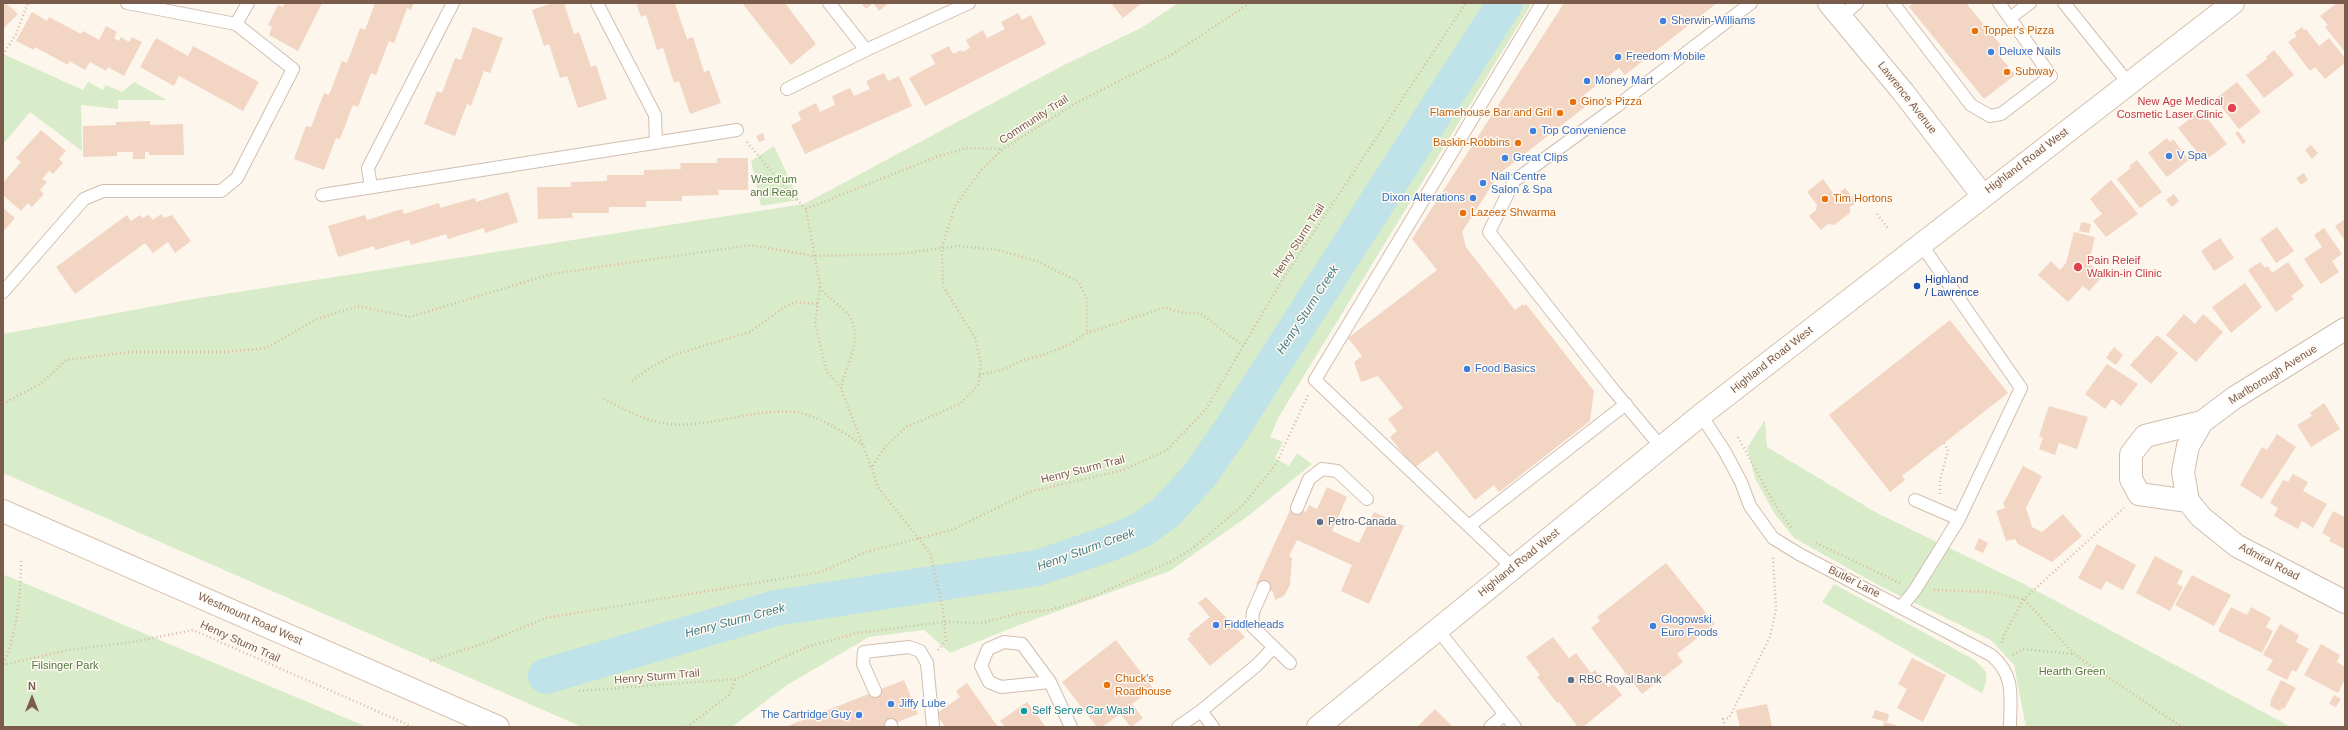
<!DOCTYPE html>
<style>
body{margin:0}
#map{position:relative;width:2348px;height:730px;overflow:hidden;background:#fdf6ec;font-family:Arial,sans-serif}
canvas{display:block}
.frame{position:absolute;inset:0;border:4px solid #7a5c4d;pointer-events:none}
.north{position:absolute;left:12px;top:678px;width:40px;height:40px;-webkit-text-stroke:3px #fffaf3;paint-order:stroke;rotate:0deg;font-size:11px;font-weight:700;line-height:16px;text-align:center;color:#7a5c4d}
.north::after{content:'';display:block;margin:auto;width:14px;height:18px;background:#7a5c4d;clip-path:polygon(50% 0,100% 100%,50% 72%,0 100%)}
</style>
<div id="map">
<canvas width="2348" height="730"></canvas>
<div class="frame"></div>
<div class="north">N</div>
</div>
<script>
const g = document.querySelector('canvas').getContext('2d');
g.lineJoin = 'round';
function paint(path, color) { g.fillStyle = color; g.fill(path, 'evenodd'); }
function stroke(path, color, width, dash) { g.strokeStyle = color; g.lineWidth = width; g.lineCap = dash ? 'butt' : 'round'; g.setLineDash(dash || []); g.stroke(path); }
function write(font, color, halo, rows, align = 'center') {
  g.font = font + ' Arial,sans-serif'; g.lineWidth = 3; g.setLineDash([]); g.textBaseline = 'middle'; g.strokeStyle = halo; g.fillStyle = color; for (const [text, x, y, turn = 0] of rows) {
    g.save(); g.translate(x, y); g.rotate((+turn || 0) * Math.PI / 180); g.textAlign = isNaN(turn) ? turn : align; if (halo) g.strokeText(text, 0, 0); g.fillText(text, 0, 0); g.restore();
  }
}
paint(new Path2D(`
 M 1178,3 L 1532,3 L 1278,418 L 1270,437 L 1283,442 L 1275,458 L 1289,466 L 1297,453 L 1312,464 L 1248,516 L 1170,571 L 1019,625 L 950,653 L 924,630 L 869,637 L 787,685 L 732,727 L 582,727 L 3,473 L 3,334 L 193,299 L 804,204 L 1062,66 L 1141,28 Z
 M 3,54 L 83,90 L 88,82 L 103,90 L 106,85 L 122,92 L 134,82 L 167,100 L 118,100 L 118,109 L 81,105 L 82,151 L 30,112 L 3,144 Z
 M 774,146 L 799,200 L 761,206 L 751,161 Z
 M 1765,420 L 1767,447 L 1877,513 L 2024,584 L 2291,727 L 2026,727 L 2014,665 L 1991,640 L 1880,586 L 1794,538 L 1774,513 L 1755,478 L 1747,448 Z
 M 5,575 L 367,727 L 3,727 L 3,577 Z
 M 1834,584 L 1973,659 C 1988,672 1990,674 1982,693 L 1822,602 Z`), '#d8ecc9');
stroke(new Path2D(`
 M 546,676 L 776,608 L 1037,568 L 1111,543 L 1141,530 L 1165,513 L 1200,475 L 1231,430 L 1505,3`), '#bfe3e8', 36);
paint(new Path2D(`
 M 3,3 L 6,3 L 18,14 L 3,29 Z
 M 285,3 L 322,3 L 298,51 L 269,35 L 272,27 L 268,25 L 278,5 L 283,7 Z
 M 375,3 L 414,3 L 411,10 L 407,8 L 394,43 L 389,41 L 376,75 L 371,73 L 358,107 L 353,105 L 340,139 L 336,138 L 324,170 L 294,159 L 306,126 L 311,127 L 324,93 L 329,95 L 342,61 L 347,63 L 360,28 L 365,30 Z
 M 552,3 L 564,3 L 574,34 L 579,32 L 591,67 L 596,65 L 607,99 L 578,108 L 567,76 L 560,78 L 549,44 L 544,46 L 532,10 Z
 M 636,3 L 675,4 L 687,39 L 693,37 L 704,72 L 709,70 L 721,103 L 690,114 L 679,81 L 674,83 L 663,48 L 657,50 L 646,15 L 641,17 Z
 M 742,3 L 785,3 L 816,44 L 791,65 Z
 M 861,3 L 873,3 L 866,9 Z
 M 873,3 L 889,3 L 879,11 Z
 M 1111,3 L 1142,3 L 1123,18 Z
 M 1564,3 L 1717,3 L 1625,75 L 1619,68 L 1584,95 L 1590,103 L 1499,174 L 1462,232 L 1466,247 L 1515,310 L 1523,304 L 1524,306 L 1526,304 L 1594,391 L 1590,421 L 1499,492 L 1494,485 L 1475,500 L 1437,451 L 1414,468 L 1390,437 L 1397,431 L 1388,419 L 1403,408 L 1378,376 L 1361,382 L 1354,362 L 1362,356 L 1348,338 L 1437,270 L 1412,239 Z
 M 1913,3 L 1966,3 L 2004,49 L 1998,54 L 2015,75 L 1984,99 L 1909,7 Z
 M 2337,3 L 2345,3 L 2345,52 L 2325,27 L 2328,25 L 2320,16 Z
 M 32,12 L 47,21 L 49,17 L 81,34 L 83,31 L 99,40 L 106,26 L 117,32 L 114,38 L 119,41 L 121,37 L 129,42 L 132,37 L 142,42 L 124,76 L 108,67 L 106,71 L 90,62 L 85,70 L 69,61 L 68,65 L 35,47 L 34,50 L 16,41 Z
 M 1018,13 L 1022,20 L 1031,15 L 1046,44 L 925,106 L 909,78 L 935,64 L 931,55 L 949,46 L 953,54 L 961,50 L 962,52 L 970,48 L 966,40 L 983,30 L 987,38 L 1005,29 L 1001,22 Z
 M 473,27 L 503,38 L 490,73 L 484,71 L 471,106 L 467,104 L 455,136 L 424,124 L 437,91 L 442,93 L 455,58 L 461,60 Z
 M 2302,27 L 2304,30 L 2306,29 L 2319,46 L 2329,38 L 2345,58 L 2345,63 L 2325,79 L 2315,67 L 2310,71 L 2288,42 L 2297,36 L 2294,33 Z
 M 156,38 L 188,56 L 193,46 L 259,82 L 243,111 L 179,76 L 174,86 L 140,67 Z
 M 2274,50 L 2294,75 L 2264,98 L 2246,75 L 2267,59 L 2266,57 Z
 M 884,73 L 888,81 L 899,76 L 912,106 L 805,154 L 791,125 L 801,120 L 798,112 L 816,103 L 820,112 L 835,105 L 832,96 L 850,88 L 854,96 L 870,89 L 866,81 Z
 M 2237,82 L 2261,112 L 2239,129 L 2215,99 Z
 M 2201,110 L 2227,144 L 2204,161 L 2178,128 Z
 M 150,121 L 150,125 L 183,124 L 184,155 L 149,155 L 149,152 L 145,152 L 145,159 L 133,159 L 133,152 L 117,152 L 117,156 L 83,157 L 83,126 L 116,125 L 116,122 Z
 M 41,130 L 66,151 L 59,159 L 63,163 L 53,174 L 49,171 L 42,179 L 47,182 L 40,190 L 44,194 L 32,207 L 28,203 L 21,211 L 3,195 L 3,183 L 21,162 L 16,158 Z
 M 2238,131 L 2246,142 L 2243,144 L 2235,133 Z
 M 763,133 L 765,140 L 759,142 L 756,136 Z
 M 2167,138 L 2170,142 L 2173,139 L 2189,160 L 2167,177 L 2148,153 Z
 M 2311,145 L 2318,153 L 2312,159 L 2305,150 Z
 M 717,158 L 748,158 L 748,190 L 718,190 L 719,195 L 682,196 L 682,201 L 646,201 L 646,207 L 609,207 L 609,213 L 572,213 L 573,218 L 538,219 L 537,187 L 571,187 L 571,182 L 607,181 L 607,175 L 644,175 L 644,170 L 681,169 L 680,163 L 717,163 Z
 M 2137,160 L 2162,192 L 2140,208 L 2117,179 L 2131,168 L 2129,166 Z
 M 2304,173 L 2308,180 L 2301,185 L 2296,178 Z
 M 1823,179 L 1833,193 L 1839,193 L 1845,188 L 1857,202 L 1850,207 L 1850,213 L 1834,225 L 1828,224 L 1821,230 L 1809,216 L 1816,210 L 1817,205 L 1807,192 Z
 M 2111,180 L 2138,214 L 2106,237 L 2093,221 L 2102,214 L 2090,199 Z
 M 508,192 L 518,222 L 485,233 L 484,228 L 448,239 L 446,234 L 411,245 L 409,240 L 375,250 L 374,246 L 338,257 L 328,226 L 365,215 L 367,220 L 402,209 L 404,214 L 439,203 L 440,208 L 475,198 L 476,202 Z
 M 2174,194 L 2179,201 L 2172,207 L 2166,200 Z
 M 3,208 L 15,218 L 3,232 Z
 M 161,214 L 164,218 L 172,215 L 191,241 L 175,253 L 168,242 L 153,253 L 145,243 L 75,294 L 56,267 L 127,215 L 131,221 L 140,215 L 142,218 L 149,215 L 153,220 Z
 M 2345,219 L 2345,241 L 2335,226 Z
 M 2081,222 L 2091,224 L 2089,233 L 2079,231 Z
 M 2277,227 L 2294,251 L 2276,263 L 2260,239 Z
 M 2324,228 L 2342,254 L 2332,261 L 2339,272 L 2321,284 L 2304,259 L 2322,247 L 2314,235 Z
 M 2074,232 L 2095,237 L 2089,263 L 2103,276 L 2089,291 L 2083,286 L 2068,302 L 2038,275 L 2051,261 L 2060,270 L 2066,263 Z
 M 2220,238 L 2234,258 L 2214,271 L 2201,251 Z
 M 2260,262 L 2265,268 L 2268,266 L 2272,273 L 2288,262 L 2304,286 L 2291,296 L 2294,299 L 2276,312 L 2248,270 Z
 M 2245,283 L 2262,307 L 2231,333 L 2212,307 Z
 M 2184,314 L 2195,324 L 2203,314 L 2223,332 L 2196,362 L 2166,335 Z
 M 1950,320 L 2008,393 L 1902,476 L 1905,480 L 1890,492 L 1829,415 Z
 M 2157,335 L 2178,353 L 2151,384 L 2130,365 Z
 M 2114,347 L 2123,355 L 2116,365 L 2106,358 Z
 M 2107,364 L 2138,384 L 2121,406 L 2112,399 L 2105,409 L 2085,394 Z
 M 2324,403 L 2340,429 L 2311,447 L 2297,425 L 2312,416 L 2310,413 Z
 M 2049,406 L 2088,417 L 2077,449 L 2059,443 L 2055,455 L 2039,449 L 2043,438 L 2039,436 Z
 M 2277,434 L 2296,447 L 2262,499 L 2240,485 L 2262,447 L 2267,450 Z
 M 2023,466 L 2042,476 L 2026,508 L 2032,527 L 2042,532 L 2063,514 L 2082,536 L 2052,562 L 2018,544 L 2015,539 L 2006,541 L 1996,511 L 2005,508 L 2003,504 Z
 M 2293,474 L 2308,482 L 2303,491 L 2327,504 L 2313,528 L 2302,521 L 2298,529 L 2274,516 L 2278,508 L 2270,503 L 2283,480 L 2288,482 Z
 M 1327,487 L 1347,497 L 1332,531 L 1359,543 L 1374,512 L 1404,526 L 1369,604 L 1341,591 L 1352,565 L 1297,540 L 1289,556 L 1292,558 L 1290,585 L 1284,596 L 1275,600 L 1273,592 L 1256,584 L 1292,506 L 1306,512 L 1309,505 L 1317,509 Z
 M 2333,511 L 2345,517 L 2345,549 L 2329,541 L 2331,538 L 2322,533 Z
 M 1979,538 L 1988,543 L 1983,553 L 1974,549 Z
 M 2097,544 L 2136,565 L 2123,590 L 2106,581 L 2101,590 L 2078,578 Z
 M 2155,556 L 2183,571 L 2177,584 L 2183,587 L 2170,611 L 2136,593 Z
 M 1666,563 L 1715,624 L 1677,654 L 1683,662 L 1642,694 L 1591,628 L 1600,621 L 1597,617 Z
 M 2192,575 L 2231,595 L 2214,626 L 2175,605 Z
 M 1206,597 L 1245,637 L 1210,666 L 1187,639 L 1191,636 L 1189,634 L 1210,617 L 1198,603 Z
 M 2231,607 L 2247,615 L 2251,607 L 2271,618 L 2266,627 L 2273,631 L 2262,653 L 2218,631 Z
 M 2280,624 L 2299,635 L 2296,642 L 2309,649 L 2296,672 L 2292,670 L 2287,680 L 2267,670 L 2273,660 L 2263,655 Z
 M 1553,637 L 1569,658 L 1576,653 L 1591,673 L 1595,670 L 1608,687 L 1613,684 L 1622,695 L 1583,727 L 1578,727 L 1559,702 L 1557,703 L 1537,677 L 1540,675 L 1526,657 Z
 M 1116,640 L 1153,688 L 1132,704 L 1143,718 L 1131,727 L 1120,714 L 1102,727 L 1097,727 L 1062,682 Z
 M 2321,644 L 2340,655 L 2337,662 L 2345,667 L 2345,679 L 2338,693 L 2304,675 Z
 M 1912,658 L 1946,675 L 1923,722 L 1897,708 L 1907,689 L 1898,684 Z
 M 904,680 L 918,714 L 885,727 L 785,727 Z
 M 2281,680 L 2296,688 L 2284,709 L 2282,708 L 2280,711 L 2270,706 L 2271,703 L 2270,702 Z
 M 967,683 L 998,727 L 945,727 L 936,714 L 960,697 L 956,691 Z
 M 2334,695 L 2341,699 L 2336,707 L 2329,704 Z
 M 1027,702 L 1046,727 L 1005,727 L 1000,721 Z
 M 1767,704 L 1772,727 L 1740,727 L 1736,710 Z
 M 1435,709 L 1453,727 L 1417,727 Z
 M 1875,710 L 1889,714 L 1887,722 L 1872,718 Z
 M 1884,722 L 1902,727 L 1883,727 Z`), '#f3d5c3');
const lane = new Path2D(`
 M 597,3 L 655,115 L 656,143
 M 829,3 L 866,50
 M 1893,3 L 1971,105 L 1990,116 L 2001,114 L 2051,76 L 1999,3
 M 2064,3 L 2129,84
 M 1841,17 L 1857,3
 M 2010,18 L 2030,3
 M 236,24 L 248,3
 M 787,89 L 866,50 L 969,3
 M 371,187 L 368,168 L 453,3
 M 322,195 L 737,130
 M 3,292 L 84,199 L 103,191 L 221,191 L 237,178 L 293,69 L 236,24 L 127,3
 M 1701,415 L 1725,452 L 1741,482 L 1750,506 L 1773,538 L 1799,554 L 1991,655 C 2016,676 2010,697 2010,727
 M 1661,447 L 1611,387 L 1489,232 L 1514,181 L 1617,106 L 1751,3
 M 1915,500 L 1959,519 L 2021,388 L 1921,244
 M 1297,508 L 1309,479 L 1322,469 L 1337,471 L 1367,499
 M 1469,526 L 1626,404
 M 1513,568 L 1315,380 L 1542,3
 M 1264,587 L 1253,612 L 1252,626 L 1290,663
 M 1902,606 L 1915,590 L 1959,519
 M 1438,630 L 1515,727
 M 1050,682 L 1001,687 L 989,682 L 981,666 L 988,649 L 1004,642 L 1022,644 L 1050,682 L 1071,727
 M 875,691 L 863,664 L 864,652 L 909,647 L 920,651 L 927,663 L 933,726
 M 891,725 L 891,727
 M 1178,727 L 1201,711
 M 1213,727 L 1201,711 L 1257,665 L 1274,647
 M 1490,727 L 1505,714`);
const street = new Path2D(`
 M 1829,3 L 1903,92 L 1983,196
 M 2345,329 L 2234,398 L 2202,422 L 2188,446 L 2183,472 L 2188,501 L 2201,517 L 2237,546 L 2345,602
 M 2188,501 L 2139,494 L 2131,479 L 2131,454 L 2145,436 L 2202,422`);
const secondary = new Path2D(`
 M 3,511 L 498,727
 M 1318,727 L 1701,415 L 2233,3`);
stroke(lane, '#d1beb0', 14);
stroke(street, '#d1beb0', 24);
stroke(secondary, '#d6c0b0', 24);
stroke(new Path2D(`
 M 3,55 L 16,34 L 28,3
 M 747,142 L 781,183 L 806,209 L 820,286 L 815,324 L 827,372 L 841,388 L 871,467
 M 806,209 L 936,157 L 966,148 L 1003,149
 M 1877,214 L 1888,228
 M 820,287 C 827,298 836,302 845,311 C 867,334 846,364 841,388
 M 979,375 L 1005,369 L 1021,361 L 1046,354 L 1070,344 L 1087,333 L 1160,309 L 1167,308 L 1183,313 L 1200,313 L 1243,346
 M 632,381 L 651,367 L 676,354 L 750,332 L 786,306 L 797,302 L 817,304
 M 604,399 C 624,410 646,421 669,424 C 711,428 753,408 794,412 C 815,413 846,434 863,445
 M 3,404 L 43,382 L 66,360 L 130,352 L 226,352 L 266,348 L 317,319 L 358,306 L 410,317 L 551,274 L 751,245 L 813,256 L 898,254 L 959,246 L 997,250 L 1037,261 L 1079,282 L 1087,300 L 1087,333
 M 1738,437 L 1774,503 L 1793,530
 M 1940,494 L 1940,480 L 1948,450 L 1944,443
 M 1816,543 L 1900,583
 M 1934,590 L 1990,592 L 2024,599 L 2074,654 L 2182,727
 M 2002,643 L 2004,635 L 2024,599 L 2124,508
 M 938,650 L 946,641 L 943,610 L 930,553 L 877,486 L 872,467 L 886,446 L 906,427 L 960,404 L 978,385 L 981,364 L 975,338 L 943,286 L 942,247 L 955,206 L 980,171 L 1003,149 L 1076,103 L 1173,54 L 1250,3
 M 2013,655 L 2022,649 L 2074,654
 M 430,661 L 485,643 L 546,618 L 821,572 L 866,552 L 952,530 L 1029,492 L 1123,470 L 1167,450 L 1206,409 L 1284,277 L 1466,3
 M 4,664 C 17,629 21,596 21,559
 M 3,665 L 68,650 L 133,642 L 193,630 L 413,727
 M 579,691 L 736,679 L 807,647 L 857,633 L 944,622 L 982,623 L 1020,613 L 1050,610 L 1094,596 L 1170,562 L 1193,548 L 1244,504 L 1276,464 L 1308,395
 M 687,727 L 729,695 L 736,679
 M 1725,727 L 1723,719 L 1729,718 L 1770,637 L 1776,609 L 1773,557`), '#d9b8a5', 2.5, [1, 3]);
stroke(lane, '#fff', 12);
stroke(street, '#fff', 22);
stroke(secondary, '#fff', 22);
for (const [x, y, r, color] of [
 [1663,21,4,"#3f7fe0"],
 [1975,31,4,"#e8710a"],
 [1991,52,4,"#3f7fe0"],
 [1618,57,4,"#3f7fe0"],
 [2007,72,4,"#e8710a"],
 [1587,81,4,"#3f7fe0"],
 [1573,102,4,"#e8710a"],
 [2232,108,5,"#e0444e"],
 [1560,113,4,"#e8710a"],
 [1533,131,4,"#3f7fe0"],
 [1518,143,4,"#e8710a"],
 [2169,156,4,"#3f7fe0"],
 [1505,158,4,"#3f7fe0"],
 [1483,183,4,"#3f7fe0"],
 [1473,198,4,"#3f7fe0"],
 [1825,199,4,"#e8710a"],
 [1463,213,4,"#e8710a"],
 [2078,267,5,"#e0444e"],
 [1917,286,4,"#1a4fb4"],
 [1467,369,4,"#3f7fe0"],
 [1320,522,4,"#5c6f8a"],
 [1216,625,4,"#3f7fe0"],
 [1653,626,4,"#3f7fe0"],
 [1571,680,4,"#5c6f8a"],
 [1107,685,4,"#e8710a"],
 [891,704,4,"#3f7fe0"],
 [1024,711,4,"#0f9aa8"],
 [859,715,4,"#3f7fe0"]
]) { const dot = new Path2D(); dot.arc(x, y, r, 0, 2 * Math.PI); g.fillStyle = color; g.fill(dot); stroke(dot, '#fffaf3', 1.5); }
write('11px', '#366cbe', '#fffaf3', [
 ["Sherwin-Williams",1671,21],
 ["Deluxe Nails",1999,52],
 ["Freedom Mobile",1626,57],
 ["Money Mart",1595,81],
 ["Top Convenience",1541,131],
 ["V Spa",2177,156],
 ["Great Clips",1513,158],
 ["Nail Centre",1491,177],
 ["Salon & Spa",1491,190],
 ["Dixon Alterations",1465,198,"right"],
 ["Food Basics",1475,369],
 ["Glogowski",1661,620],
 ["Euro Foods",1661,633],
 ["Fiddleheads",1224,625],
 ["Jiffy Lube",899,704],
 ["The Cartridge Guy",851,715,"right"]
], 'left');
write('11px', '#c56008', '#fffaf3', [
 ["Topper's Pizza",1983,31],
 ["Subway",2015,72],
 ["Gino's Pizza",1581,102],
 ["Flamehouse Bar and Gril",1552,113,"right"],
 ["Baskin-Robbins",1510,143,"right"],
 ["Tim Hortons",1833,199],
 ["Lazeez Shwarma",1471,213],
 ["Chuck's",1115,679],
 ["Roadhouse",1115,692]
], 'left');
write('11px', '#7a5c4d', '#fffaf3', [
 ["Lawrence Avenue",1907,98,52],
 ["Community Trail",1034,120,-33],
 ["Highland Road West",2027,161,-37],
 ["Henry Sturm Trail",1299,241,-57],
 ["Highland Road West",1772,360,-38],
 ["Marlborough Avenue",2273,375,-32],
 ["Henry Sturm Trail",1083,470,-14],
 ["Admiral Road",2269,562,28],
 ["Highland Road West",1519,563,-39],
 ["Butler Lane",1854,582,27],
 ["Westmount Road West",250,619,24],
 ["Henry Sturm Trail",240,642,24],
 ["Henry Sturm Trail",657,677,-5]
]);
write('11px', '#be3a42', '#fffaf3', [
 ["New Age Medical",2223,102],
 ["Cosmetic Laser Clinic",2223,115],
 ["Pain Releif",2087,261,"left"],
 ["Walkin-in Clinic",2087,274,"left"]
], 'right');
write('11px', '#537a41', '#fffaf3', [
 ["Weed'um",774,180],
 ["and Reap",774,193],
 ["Filsinger Park",65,666],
 ["Hearth Green",2072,672]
]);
write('11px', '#164399', '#fffaf3', [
 ["Highland",1925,280],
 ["/ Lawrence",1925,293]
], 'left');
write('11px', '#4e5e75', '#fffaf3', [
 ["Petro-Canada",1328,522],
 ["RBC Royal Bank",1579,680]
], 'left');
write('11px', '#0d838f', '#fffaf3', [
 ["Self Serve Car Wash",1032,711]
], 'left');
write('italic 12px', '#437c86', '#fffaf3', [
 ["Henry Sturm Creek",1308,310,-57],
 ["Henry Sturm Creek",1086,550,-20],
 ["Henry Sturm Creek",735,621,-15]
]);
</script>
